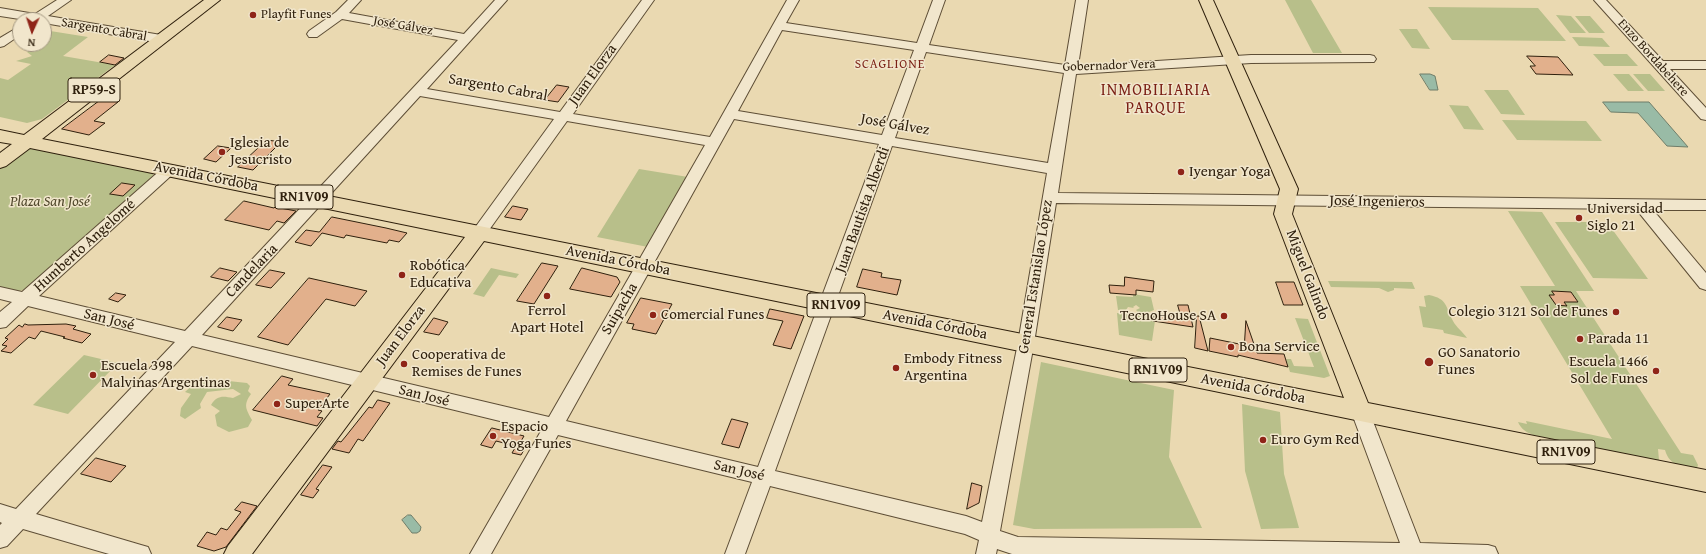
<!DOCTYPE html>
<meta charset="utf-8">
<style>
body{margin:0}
#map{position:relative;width:1706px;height:554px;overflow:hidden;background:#ead9b1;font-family:"Gentium Book Plus",serif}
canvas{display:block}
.north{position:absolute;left:12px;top:12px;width:40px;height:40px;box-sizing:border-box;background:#f1e6cc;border:1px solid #a39780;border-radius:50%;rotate:183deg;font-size:11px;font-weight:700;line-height:16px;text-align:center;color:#2f200d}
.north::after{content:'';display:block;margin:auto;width:14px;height:18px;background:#8f2418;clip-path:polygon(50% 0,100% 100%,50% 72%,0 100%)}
</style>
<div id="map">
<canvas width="1706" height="554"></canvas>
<div class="north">N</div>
</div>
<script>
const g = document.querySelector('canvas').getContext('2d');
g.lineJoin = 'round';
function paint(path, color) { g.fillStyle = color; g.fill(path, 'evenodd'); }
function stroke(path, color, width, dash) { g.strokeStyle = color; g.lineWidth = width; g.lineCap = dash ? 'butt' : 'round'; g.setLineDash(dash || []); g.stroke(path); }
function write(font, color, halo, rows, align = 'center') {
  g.font = font + ' "Gentium Book Plus",serif'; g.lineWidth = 3; g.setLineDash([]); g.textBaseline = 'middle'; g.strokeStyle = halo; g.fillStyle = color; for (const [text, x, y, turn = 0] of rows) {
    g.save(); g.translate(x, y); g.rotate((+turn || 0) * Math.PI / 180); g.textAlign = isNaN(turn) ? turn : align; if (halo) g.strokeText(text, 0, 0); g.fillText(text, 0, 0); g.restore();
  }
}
paint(new Path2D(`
 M 1285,0 L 1311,0 L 1342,53 L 1313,53 Z
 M 1428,7 L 1538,8 L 1566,41 L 1452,40 Z
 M 1556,15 L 1571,16 L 1586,33 L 1570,33 Z
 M 1575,16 L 1590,16 L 1605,33 L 1589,33 Z
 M 1399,29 L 1417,29 L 1430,49 L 1412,48 Z
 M 44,30 L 88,37 L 63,56 L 115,65 L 42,119 L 27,123 L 0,117 L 0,78 L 8,80 L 31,64 L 16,61 L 32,56 L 27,52 L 33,47 L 44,44 L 44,42 L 50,38 L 44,36 Z
 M 1572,37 L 1602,38 L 1610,47 L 1579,46 Z
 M 1593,54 L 1627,54 L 1638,66 L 1604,66 Z
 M 1613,74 L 1629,74 L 1644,91 L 1628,91 Z
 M 1633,74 L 1650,74 L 1665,91 L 1648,91 Z
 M 1484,90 L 1508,90 L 1525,115 L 1501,114 Z
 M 1449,105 L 1468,106 L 1484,130 L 1464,129 Z
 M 1502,120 L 1586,121 L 1602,141 L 1517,140 Z
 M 30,146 L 153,173 L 153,176 L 28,289 L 18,291 L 0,287 L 0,167 Z
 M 639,169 L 688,177 L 648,247 L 597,237 Z
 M 1508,211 L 1542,212 L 1594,291 L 1576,291 L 1681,453 L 1693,455 L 1698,465 L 1697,468 C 1681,465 1670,467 1665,450 L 1658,449 L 1659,460 L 1655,460 L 1533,435 C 1526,432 1521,429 1518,422 L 1527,424 L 1526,421 L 1612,439 L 1520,286 L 1555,286 Z
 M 1555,222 L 1607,222 L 1648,279 L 1593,278 Z
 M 491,268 L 519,274 L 516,278 L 499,275 L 484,297 L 473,294 Z
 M 1328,281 L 1412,282 L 1415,289 L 1394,288 L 1394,290 L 1388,292 L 1379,288 L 1331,287 Z
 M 1133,294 L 1151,297 L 1154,310 L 1149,312 L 1138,312 L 1136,310 L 1140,308 L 1136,305 L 1133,307 L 1134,308 L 1128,307 L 1126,310 L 1118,310 L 1116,296 L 1133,297 Z
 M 1429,295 C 1448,299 1445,306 1453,321 C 1456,327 1463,332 1467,338 L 1444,333 L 1443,330 L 1423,327 L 1419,306 L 1426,307 L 1424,296 Z
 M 1117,313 L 1150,315 L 1156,314 L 1152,341 L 1119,335 Z
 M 1295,318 L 1308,319 L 1330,376 L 1324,378 L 1290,372 L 1286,359 L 1291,359 L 1294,366 L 1314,367 Z
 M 84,355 L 118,363 L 68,414 L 33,405 Z
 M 1041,362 L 1174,390 L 1169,457 L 1202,528 L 1034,529 L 1013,525 Z
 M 219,380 L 247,383 L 250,386 L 248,391 L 251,394 C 243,405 246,409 252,420 L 248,427 L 229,432 L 217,426 L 215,415 L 220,411 L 211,405 C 217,395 223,396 233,398 L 241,394 L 233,389 L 207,392 L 200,404 L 201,408 L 185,419 L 180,416 L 181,408 L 191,394 L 185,392 C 195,381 206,382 219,380 Z
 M 1242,404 L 1280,412 L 1284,474 L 1299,528 L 1261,529 L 1245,471 Z`), '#b8bf8a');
const water = new Path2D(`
 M 1420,74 L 1430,74 L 1435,76 L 1438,90 L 1430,90 Z
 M 1603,102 L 1649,102 L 1688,147 L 1667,146 L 1638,113 L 1611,112 Z
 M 408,515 L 411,515 L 421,527 L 420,531 L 417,533 L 412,533 L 402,520 Z`);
paint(water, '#99bba6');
stroke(water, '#6f7d69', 1);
const building = new Path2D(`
 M 109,55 L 124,58 L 115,65 L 100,62 Z
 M 1527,56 L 1558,57 L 1573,75 L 1536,74 L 1530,66 L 1535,66 Z
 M 557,85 L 569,87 L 558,102 L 545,100 Z
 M 102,99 L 118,102 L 94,121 L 105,123 L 89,135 L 62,129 Z
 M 267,140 L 281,142 L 253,170 L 238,167 Z
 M 218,146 L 231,148 L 216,162 L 204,159 Z
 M 122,183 L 135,185 L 123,196 L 110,194 Z
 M 244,201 L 274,208 L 275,207 L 296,211 L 284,223 L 277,221 L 269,230 L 225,220 Z
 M 513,206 L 528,209 L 521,220 L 505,217 Z
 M 332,217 L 386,228 L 407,233 L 399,242 L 389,240 L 387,243 L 346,235 L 344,238 L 322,233 L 311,246 L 295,242 L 306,230 L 319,232 Z
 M 542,263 L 558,266 L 534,304 L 517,301 Z
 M 220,268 L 237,272 L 228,281 L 211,277 Z
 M 582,268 L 617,277 L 620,282 L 611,297 L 570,289 Z
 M 863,269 L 882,273 L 881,277 L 901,280 L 897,295 L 857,287 Z
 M 270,270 L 285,273 L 271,288 L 256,285 Z
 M 1125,277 L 1154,281 L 1153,292 L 1136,290 L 1136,295 L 1110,293 L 1109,285 L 1124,286 Z
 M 309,278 L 367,291 L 355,306 L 326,299 L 288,345 L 258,337 Z
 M 1276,282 L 1294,282 L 1303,305 L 1284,305 Z
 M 1552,291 L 1571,292 L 1578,302 L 1564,302 L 1567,306 L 1556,305 L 1549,295 L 1554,295 Z
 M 116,293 L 126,295 L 118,302 L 109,299 Z
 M 641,298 L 672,304 L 656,334 L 632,329 L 634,324 L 627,323 Z
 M 1178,305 L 1188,305 L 1193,327 L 1153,321 L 1153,317 L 1180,315 Z
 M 770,309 L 804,316 L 791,349 L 773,345 L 783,321 L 767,318 Z
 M 1197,316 L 1199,316 L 1208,351 L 1195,348 Z
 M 227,317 L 242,320 L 233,331 L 218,327 Z
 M 434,318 L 448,322 L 439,335 L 424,332 Z
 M 1246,321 L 1257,353 L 1284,354 L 1288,367 L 1238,355 L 1238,357 L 1209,351 L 1210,338 L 1244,345 Z
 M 25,324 L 28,325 L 66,324 L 76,326 L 73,329 L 91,334 L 82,343 L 63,338 L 65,337 L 41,331 L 35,339 L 29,337 L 11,353 L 1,351 L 7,346 L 2,345 L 8,339 L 5,338 L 19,325 L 22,327 Z
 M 282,376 L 293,379 L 288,385 L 330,394 L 318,410 L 322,411 L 317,417 L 323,418 L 317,426 L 253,410 Z
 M 378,400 L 390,403 L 363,441 L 358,439 L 349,453 L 332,449 L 338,441 L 341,442 L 346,436 L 369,407 L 372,408 Z
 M 732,419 L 748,423 L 739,448 L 722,444 Z
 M 492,428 L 524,436 L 520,443 L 527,445 L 521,455 L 512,453 L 516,446 L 496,441 L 492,448 L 481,445 Z
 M 96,458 L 126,466 L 111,482 L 81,474 Z
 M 323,465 L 332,467 L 316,489 L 319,490 L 313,498 L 301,495 Z
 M 972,483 L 982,486 L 979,503 L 967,509 Z
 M 242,502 L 257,506 L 226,547 L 214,551 L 197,546 L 207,532 L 216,535 L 221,528 L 227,530 L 241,512 L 235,510 Z`);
paint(building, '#e2b08c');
stroke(building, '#2f200d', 1);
const minor = new Path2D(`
 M 57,0 L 71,0 L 48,16 L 161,35 L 165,36 L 167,39 L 165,42 L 161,43 L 44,23 L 44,20 L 26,20 L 0,16 L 0,8 L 35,14 Z
 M 348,0 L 361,0 L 349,13 L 464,34 L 495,0 L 507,0 L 427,89 L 560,112 L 642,0 L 654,0 L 573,114 L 710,137 L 787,0 L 799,0 L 786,23 L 917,43 L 933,0 L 945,0 L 929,45 L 1065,65 L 1076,0 L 1088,0 L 1078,66 L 1251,55 L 1370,55 L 1374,56 L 1376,59 L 1374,62 L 1251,63 L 1076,74 L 1058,193 L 1706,200 L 1706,210 L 1653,210 L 1706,273 L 1706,290 L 1700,288 L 1636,209 L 1056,203 L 1034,343 L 1000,531 L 1018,537 L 1400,543 L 1351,411 L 1354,406 L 1360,403 L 1366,406 L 1369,411 L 1420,543 L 1488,545 L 1495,547 L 1498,554 L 1012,554 L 997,549 L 996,554 L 976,554 L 979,540 L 965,534 L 770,486 L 745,554 L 725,554 L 752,482 L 558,435 L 491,554 L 470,554 L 541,431 L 192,346 L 36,514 L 141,545 L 148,547 L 151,554 L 109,554 L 23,529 L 7,546 L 0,548 L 0,525 L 2,523 L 0,522 L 0,504 L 16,509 L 175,342 L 28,306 L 6,327 L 0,328 L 0,312 L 12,302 L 0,299 L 0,287 L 22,292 L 164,167 L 169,165 L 174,167 L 176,170 L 174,173 L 39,296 L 185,331 L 458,40 L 342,19 L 317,37 L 309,37 L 307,34 L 309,31 L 336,12 ZM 782,30 L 914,50 L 882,135 L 738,111 ZM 926,52 L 1064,73 L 1048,163 L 895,138 ZM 420,96 L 554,119 L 474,229 L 471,233 L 474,237 L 479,238 L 484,237 L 567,121 L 705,145 L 549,417 L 202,335 ZM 734,119 L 879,144 L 758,467 L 566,421 ZM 892,146 L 1047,173 L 1018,343 L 982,522 L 966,516 L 775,471 Z
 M 1594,0 L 1606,0 L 1663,61 L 1706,61 L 1706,69 L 1670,69 L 1706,108 L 1706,120 L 1701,119 Z
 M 20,26 L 20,35 L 4,46 L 0,47 L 0,38 Z`);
const major = new Path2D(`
 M 204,0 L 220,0 L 42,139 L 1344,398 L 1274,214 L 1280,189 L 1199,0 L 1213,0 L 1298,189 L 1292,214 L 1368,403 L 1706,470 L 1706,492 L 484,241 L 252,554 L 224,554 L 228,546 L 465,237 L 30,148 L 6,166 L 0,168 L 0,153 L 12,144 L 0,142 L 0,130 L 24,135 Z`);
stroke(minor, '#5e4e36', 2);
stroke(major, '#2f200d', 2);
paint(minor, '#f1e6cc');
paint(major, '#ead9b1');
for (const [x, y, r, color] of [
 [253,15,4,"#8f2418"],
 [222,152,4,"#8f2418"],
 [1181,172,4,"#8f2418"],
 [1579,218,4,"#8f2418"],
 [402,275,4,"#8f2418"],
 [547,296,4,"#8f2418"],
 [1616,312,4,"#8f2418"],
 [653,315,4,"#8f2418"],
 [1224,316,4,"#8f2418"],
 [1580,339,4,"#8f2418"],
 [1231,347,4,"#8f2418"],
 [1429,362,5,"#8f2418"],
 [404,364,4,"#8f2418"],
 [896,368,4,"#8f2418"],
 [1656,371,4,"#8f2418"],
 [93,375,4,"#8f2418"],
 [277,404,4,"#8f2418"],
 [493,436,4,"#8f2418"],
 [1263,440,4,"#8f2418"]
]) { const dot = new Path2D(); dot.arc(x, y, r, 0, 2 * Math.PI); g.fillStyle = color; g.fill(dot); stroke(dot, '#f1e6cc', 1.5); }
write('13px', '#2f200d', '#f1e6cc', [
 ["Playfit Funes",261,15]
], 'left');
write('13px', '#2f200d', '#f1e6cc', [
 ["José Gálvez",403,26,10],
 ["Sargento Cabral",104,30,10],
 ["Enzo Bordabehere",1653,58,48],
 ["Gobernador Vera",1109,66,-2]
]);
g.letterSpacing = '1px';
write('13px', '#7a1f14', '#f1e6cc', [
 ["SCAGLIONE",890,65]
]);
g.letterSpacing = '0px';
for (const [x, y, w] of [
 [94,90,52],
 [304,197,58],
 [836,305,58],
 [1158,370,58],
 [1566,452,58]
]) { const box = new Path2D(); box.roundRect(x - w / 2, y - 12, w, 24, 3); g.fillStyle = '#f1e6cc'; g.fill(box); stroke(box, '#2f200d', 1); }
write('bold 14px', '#2f200d', null, [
 ["RP59-S",94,90],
 ["RN1V09",304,197],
 ["RN1V09",836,305],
 ["RN1V09",1158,370],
 ["RN1V09",1566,452]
]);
write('15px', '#2f200d', '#f1e6cc', [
 ["Juan Elorza",593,75,-54],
 ["Sargento Cabral",498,88,10],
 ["José Gálvez",895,125,10],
 ["Avenida Córdoba",206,177,11],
 ["José Ingenieros",1377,202,1],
 ["Juan Bautista Alberdi",863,210,-70],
 ["Humberto Angelomé",85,246,-42],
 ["Avenida Córdoba",618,261,11],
 ["Candelaria",252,271,-46],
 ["Miguel Galindo",1307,275,69],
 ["General Estanislao López",1036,277,-81],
 ["Suipacha",620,309,-60],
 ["San José",109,320,14],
 ["Avenida Córdoba",935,325,11],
 ["Juan Elorza",401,336,-53],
 ["Avenida Córdoba",1253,389,11],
 ["San José",424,396,14],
 ["San José",739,471,13]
]);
write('15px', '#2f200d', '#f1e6cc', [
 ["Iglesia de",230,143],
 ["Jesucristo",230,160],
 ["Iyengar Yoga",1189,172],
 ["Universidad",1587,209],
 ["Siglo 21",1587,226],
 ["Robótica",410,266],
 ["Educativa",410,283],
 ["Ferrol",547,311,"center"],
 ["Apart Hotel",547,328,"center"],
 ["Colegio 3121 Sol de Funes",1608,312,"right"],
 ["Comercial Funes",661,315],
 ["TecnoHouse SA",1216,316,"right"],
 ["Parada 11",1588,339],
 ["Bona Service",1239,347],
 ["GO Sanatorio",1438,353],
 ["Funes",1438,370],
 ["Cooperativa de",412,355],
 ["Remises de Funes",412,372],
 ["Embody Fitness",904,359],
 ["Argentina",904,376],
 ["Escuela 1466",1648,362,"right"],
 ["Sol de Funes",1648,379,"right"],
 ["Escuela 398",101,366],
 ["Malvinas Argentinas",101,383],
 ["SuperArte",285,404],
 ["Espacio",501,427],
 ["Yoga Funes",501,444],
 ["Euro Gym Red",1271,440]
], 'left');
write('italic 15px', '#51482c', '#f1e6cc', [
 ["Plaza San José",50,202]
]);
g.letterSpacing = '1px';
write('16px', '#7a1f14', '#f1e6cc', [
 ["INMOBILIARIA",1156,91],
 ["PARQUE",1156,109]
]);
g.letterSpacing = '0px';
</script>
